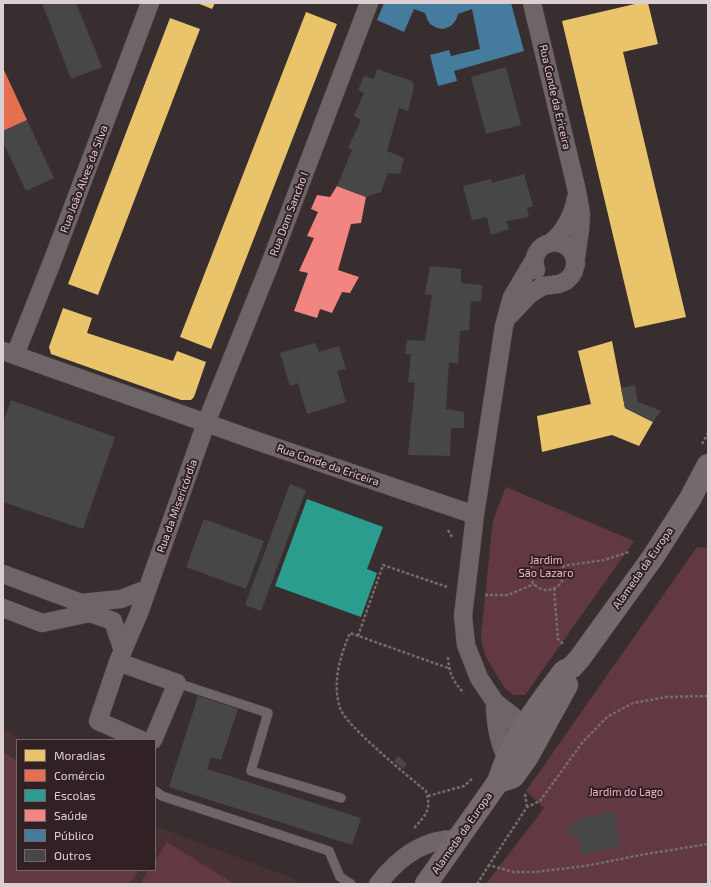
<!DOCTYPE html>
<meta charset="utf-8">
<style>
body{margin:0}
#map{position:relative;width:711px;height:887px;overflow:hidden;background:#382e30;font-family:"Exo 2",sans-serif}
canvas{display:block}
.frame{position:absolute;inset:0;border:4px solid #dbcfd2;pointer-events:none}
.legend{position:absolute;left:16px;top:739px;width:140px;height:132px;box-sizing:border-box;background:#312024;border:1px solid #75666a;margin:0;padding:5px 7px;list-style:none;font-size:12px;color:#dbcfd2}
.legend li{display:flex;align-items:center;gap:8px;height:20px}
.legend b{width:20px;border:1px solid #75666a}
</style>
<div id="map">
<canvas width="711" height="887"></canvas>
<div class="frame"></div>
<ul class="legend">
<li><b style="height:11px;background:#e9c46a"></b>Moradias</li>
<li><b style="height:11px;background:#e76f51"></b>Comércio</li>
<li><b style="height:11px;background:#2a9d8f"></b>Escolas</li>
<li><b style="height:11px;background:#f28482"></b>Saúde</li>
<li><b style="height:11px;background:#457b9d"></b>Público</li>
<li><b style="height:11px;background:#484748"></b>Outros</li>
</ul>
</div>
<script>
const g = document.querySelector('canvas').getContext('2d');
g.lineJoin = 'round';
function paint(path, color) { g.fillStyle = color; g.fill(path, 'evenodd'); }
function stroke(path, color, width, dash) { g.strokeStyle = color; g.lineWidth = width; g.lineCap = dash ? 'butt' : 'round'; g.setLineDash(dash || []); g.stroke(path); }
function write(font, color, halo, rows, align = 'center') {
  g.font = font + ' "Exo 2",sans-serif'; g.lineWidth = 4; g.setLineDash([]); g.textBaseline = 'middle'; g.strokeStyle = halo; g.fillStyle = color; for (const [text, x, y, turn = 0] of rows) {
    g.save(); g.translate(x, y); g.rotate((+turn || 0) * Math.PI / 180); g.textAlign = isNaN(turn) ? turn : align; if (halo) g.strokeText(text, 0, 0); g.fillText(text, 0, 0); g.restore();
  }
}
paint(new Path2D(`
 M 3,728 L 22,740 L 17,740 L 17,870 L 155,870 L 155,826 L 292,878 L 301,884 L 3,884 Z`), '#483135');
paint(new Path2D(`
 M 506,487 L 634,541 L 525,695 L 513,695 L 504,687 L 486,657 L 482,645 L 481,635 L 493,520 Z
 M 697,547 L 708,548 L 708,884 L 486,884 L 544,808 L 526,791 Z
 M 3,752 L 17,761 L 17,870 L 139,870 L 129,884 L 3,884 Z
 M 167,842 L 234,884 L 140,884 L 149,870 L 155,870 L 155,861 Z`), '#623843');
paint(new Path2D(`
 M 197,3 L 215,3 L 212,9 Z
 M 639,3 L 648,3 L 658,44 L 623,52 L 686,317 L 635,328 L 562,21 Z
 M 306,12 L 337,24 L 211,349 L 180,337 Z
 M 170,18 L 200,29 L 98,295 L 68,284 Z
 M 63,308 L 92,318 L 87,333 L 173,361 L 177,351 L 206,362 L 194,397 L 191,400 L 181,400 L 51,354 L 49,347 Z
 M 612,341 L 625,408 L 653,422 L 639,446 L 612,435 L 542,452 L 537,416 L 591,404 L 578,351 Z`), '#e9c46a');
paint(new Path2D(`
 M 3,68 L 27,120 L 3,131 Z`), '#e76f51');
paint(new Path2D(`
 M 307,499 L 383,527 L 367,569 L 377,573 L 361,617 L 275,586 Z`), '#2a9d8f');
paint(new Path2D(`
 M 337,186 L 366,197 L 361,223 L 351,224 L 338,270 L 359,277 L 350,293 L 342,292 L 332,313 L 320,309 L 317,318 L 294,311 L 308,273 L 299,271 L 314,238 L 307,236 L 318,212 L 311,209 L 317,195 L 330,197 Z`), '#f28482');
paint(new Path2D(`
 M 384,3 L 511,3 L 524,51 L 454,71 L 457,81 L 438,86 L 430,55 L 449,50 L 451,56 L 480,49 L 472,9 L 458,14 L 456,20 L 451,26 L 443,29 L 437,28 L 430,24 L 427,19 L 425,13 L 414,9 L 404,32 L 377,20 Z`), '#457b9d');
paint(new Path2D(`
 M 42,3 L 76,3 L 102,67 L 71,79 Z
 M 506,67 L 521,125 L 486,134 L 471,77 Z
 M 377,69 L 412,81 L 414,87 L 408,111 L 399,108 L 387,151 L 404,158 L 400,174 L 388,173 L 381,192 L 366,197 L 337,186 L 352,150 L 348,148 L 361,120 L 354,116 L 364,93 L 358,90 L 364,76 L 374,79 Z
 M 27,120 L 54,178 L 26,191 L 3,142 L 3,131 Z
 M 524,174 L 533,206 L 527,208 L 529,217 L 506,221 L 509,229 L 491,235 L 487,217 L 472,220 L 463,186 L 491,179 L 492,183 Z
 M 430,266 L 461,269 L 461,283 L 482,285 L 481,302 L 471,301 L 469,330 L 460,331 L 458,364 L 449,362 L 446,409 L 464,412 L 464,428 L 451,428 L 450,456 L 408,455 L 415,383 L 408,382 L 411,354 L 405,354 L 407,340 L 425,341 L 432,295 L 425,294 Z
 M 315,343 L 319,352 L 339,346 L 346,369 L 337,371 L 346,402 L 307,414 L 298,383 L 290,386 L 280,353 Z
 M 635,385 L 638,402 L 661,411 L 653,422 L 625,408 L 621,388 Z
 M 11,400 L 115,437 L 83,529 L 3,502 L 3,422 Z
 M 290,484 L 306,490 L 261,611 L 245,605 Z
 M 204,519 L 264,541 L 246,589 L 186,567 Z
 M 198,696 L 238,709 L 221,760 L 211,757 L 207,769 L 361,818 L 352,845 L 169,787 Z
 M 398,756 L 407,764 L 403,769 L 394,761 Z
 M 614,811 L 621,847 L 581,855 L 578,836 L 570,838 L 567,826 L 576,824 L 575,819 Z`), '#484748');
const service = new Path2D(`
 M 177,683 L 268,713 L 251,771 L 341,798
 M 155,791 L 162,796 L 329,851 L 340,877 L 351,884`);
const minor = new Path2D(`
 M 550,243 C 564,233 573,215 576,198
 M 536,270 C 526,241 571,229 576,264
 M 510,315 L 530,294 L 543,286 L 559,284 L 566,281 L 571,276 L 574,271 L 580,230 L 581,214 L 577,191 L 532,3
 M 3,351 L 257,441 L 475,515
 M 15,355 L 52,262 L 150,3
 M 3,574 L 81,603 L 121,599 L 147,589
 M 3,608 L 42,623 L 90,613 L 113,621 L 123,651
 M 118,662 L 177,683 L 153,740
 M 495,702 C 495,722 498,741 507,759
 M 518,737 L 513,716 L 495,702 L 479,678 L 466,645 L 463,616 L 475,515 L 504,326 L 512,297 L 534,260
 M 141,740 L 98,721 L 118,662 L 139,613 L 206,423 L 268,269 L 369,3
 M 378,884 C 398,858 425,838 458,839`);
const secondary = new Path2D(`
 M 498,782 L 513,777 L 528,756 L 567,685
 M 426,884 L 498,782 C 511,740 538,705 564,671 L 572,667 L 580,658 L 653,557 L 690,499 L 708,465`);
stroke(service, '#544b4d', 10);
stroke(minor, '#544b4d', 19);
stroke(secondary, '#544b4d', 23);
stroke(new Path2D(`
 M 702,444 L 708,433
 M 448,530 L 452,537
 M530 573a17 17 0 1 1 34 0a17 17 0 1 1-34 0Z
 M 562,566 L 604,560 L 629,552
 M 554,588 L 558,639 L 564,645
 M 485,595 L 508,595 L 534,584
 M 358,636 L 383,565 L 447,587
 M 448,657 C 449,673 453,682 464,693
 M 708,696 L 667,697 L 633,703 L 607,717 L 582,743 L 540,801 L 527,807 L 489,865 L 513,872 L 535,872 L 585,866 L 646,854 L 708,844
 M 525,794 L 527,807
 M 428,796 L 464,786 L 473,778
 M 414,828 C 426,815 432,809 426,791 C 409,777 345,725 340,708 C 332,683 340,656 350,633 L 448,668
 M 477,884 L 489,865`), '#746c6e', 2.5, [3, 2]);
stroke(service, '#6e6567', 9);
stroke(minor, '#6e6567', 18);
stroke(secondary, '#746a6c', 22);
write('11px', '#dbcfd2', '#312024', [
 ["Rua Conde da Ericeira",555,97,77],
 ["Rua João Alves da Silva",84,179,-69],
 ["Rua Dom Sancho I",289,214,-69],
 ["Rua Conde da Ericeira",328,465,19],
 ["Rua da Misericórdia",177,506,-70],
 ["Alameda da Europa",643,568,-55],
 ["Alameda da Europa",462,833,-55]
]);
write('11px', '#f5b4c3', '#312024', [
 ["Jardim",546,560],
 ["São Lazaro",546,573],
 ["Jardim do Lago",626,792]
]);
</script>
